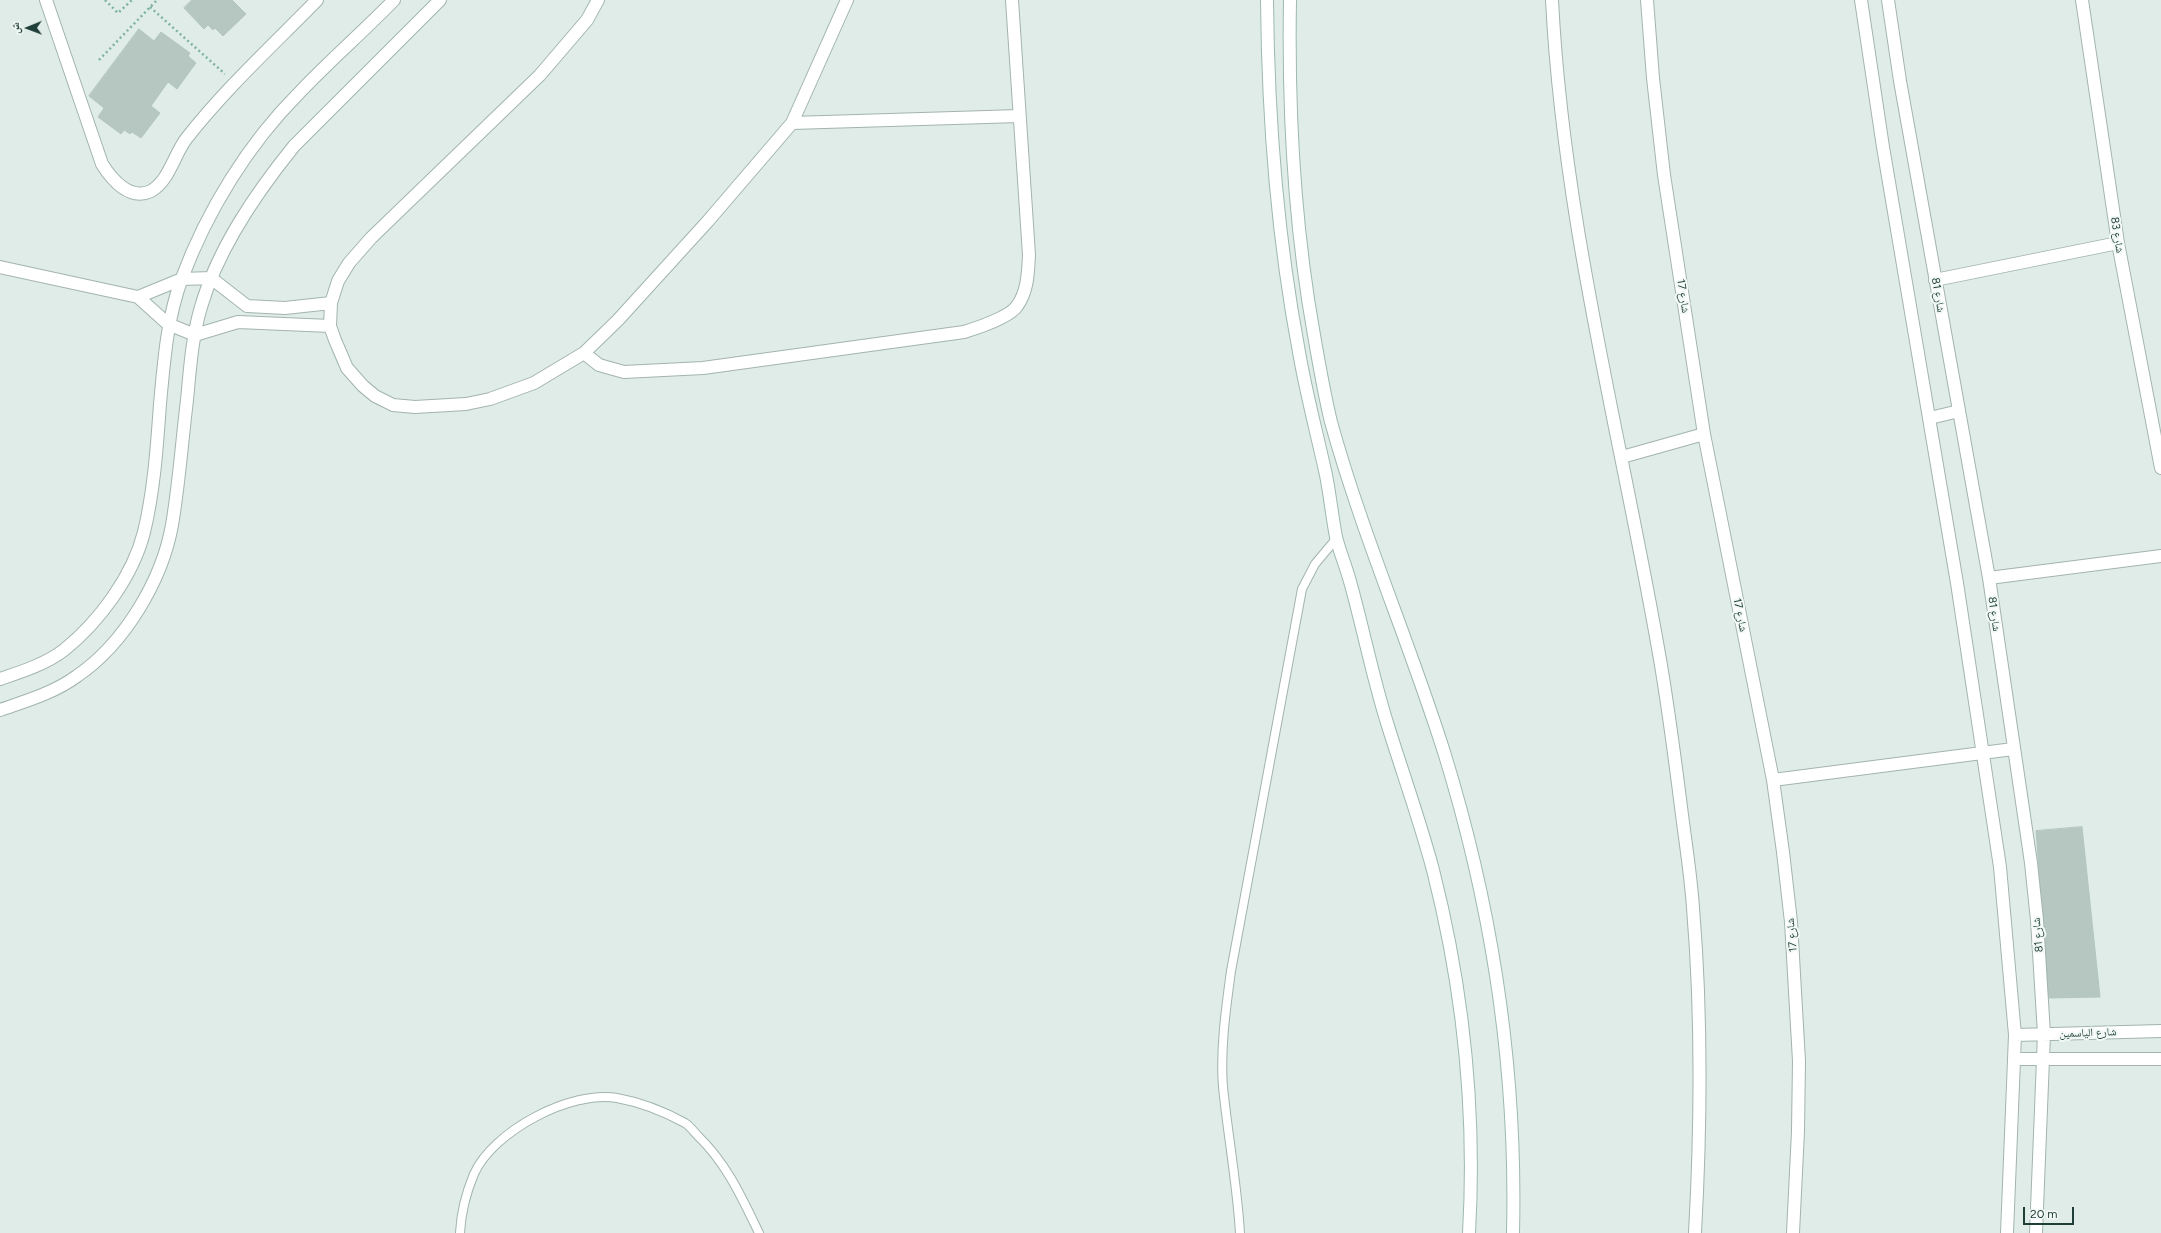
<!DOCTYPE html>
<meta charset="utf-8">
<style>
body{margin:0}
#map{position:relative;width:2161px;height:1233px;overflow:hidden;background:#e0ece7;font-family:Figtree,"Noto Naskh Arabic",sans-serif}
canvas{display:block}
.north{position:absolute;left:8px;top:8px;width:40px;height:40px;-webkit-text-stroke:3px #f1f8f5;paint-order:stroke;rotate:269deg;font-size:11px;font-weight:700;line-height:16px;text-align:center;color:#1f3e37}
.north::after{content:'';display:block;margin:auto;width:14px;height:18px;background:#1f3e37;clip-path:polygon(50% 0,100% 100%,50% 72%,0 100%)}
.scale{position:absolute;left:2023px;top:1207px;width:51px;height:18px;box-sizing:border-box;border:2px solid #1f3e37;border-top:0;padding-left:5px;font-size:12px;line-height:14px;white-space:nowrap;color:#1f3e37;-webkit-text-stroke:3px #f1f8f5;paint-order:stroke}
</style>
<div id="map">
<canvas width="2161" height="1233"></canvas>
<div class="north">ش</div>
<div class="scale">20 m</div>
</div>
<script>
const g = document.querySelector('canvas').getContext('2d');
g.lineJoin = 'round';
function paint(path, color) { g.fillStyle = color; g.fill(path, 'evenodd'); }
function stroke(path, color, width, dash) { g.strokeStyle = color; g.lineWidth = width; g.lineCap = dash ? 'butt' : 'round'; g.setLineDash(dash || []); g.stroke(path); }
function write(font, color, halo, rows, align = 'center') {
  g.font = font + ' Figtree,"Noto Naskh Arabic",sans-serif'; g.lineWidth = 4; g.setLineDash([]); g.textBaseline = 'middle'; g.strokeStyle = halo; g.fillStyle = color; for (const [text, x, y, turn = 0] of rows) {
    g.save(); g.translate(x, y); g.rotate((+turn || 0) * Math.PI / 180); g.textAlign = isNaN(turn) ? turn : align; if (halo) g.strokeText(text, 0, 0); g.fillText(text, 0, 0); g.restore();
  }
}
const building = new Path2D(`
 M 192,0 L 232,0 L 246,14 L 223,36 L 215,28 L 213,30 L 208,25 L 204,29 L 184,8 Z
 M 139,29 L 154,41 L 161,32 L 190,53 L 188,56 L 196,63 L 177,89 L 168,82 L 151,106 L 160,113 L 141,138 L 132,132 L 130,134 L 124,130 L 121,134 L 98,117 L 104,108 L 89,96 Z
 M 2082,827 L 2100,997 L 2049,998 L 2036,831 Z`);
paint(building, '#b5c7c0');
stroke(building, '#b2c6bf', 1);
const lane = new Path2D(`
 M 460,1233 C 461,1213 466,1193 474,1174 C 493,1131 571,1090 617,1098 C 639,1102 665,1112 685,1123 C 690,1126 694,1132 698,1136 C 727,1164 742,1198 759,1233
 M 1240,1233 C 1237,1184 1228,1136 1223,1087 C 1220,1049 1226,1008 1231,971 L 1302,589 L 1315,564 L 1336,539`);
const street = new Path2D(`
 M 46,0 L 102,164 C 112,180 130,201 151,191 C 169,181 174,155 186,139 C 225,89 273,45 317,0
 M 598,0 L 587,20 L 540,75 L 371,238 L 349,263 L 338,281 L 331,303 L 330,326 L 335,340 L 347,368 L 363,386 L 375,396 L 393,405 L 415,407 L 466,404 L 490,399 L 534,383 L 584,353 L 618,320 L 708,221 L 792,123 L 847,0
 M 1552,0 C 1563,219 1620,432 1658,648 C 1668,703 1675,759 1682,815 C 1686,846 1691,877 1693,908 C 1702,1016 1701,1125 1695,1233
 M 1647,0 L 1653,78 L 1664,175 L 1704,434 L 1773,780 L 1783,852 L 1791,922 L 1799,1061 L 1798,1131 L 1793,1233
 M 1861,0 L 1883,147 L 1957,583 L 2000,867 L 2015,1035 L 2007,1233
 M 1888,0 L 1900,81 L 1989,578 L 2031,863 L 2037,920 L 2044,1034 L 2036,1233
 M 2082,0 L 2118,243 L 2161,468
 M 792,123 L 1019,116
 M 0,267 L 138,297 L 168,324 L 195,335 L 238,322 L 330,326
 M 1935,280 L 2118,243
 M 138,297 L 182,279 L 211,278 L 247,306 L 285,308 L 331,303
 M 584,353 L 599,365 L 624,372 L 703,368 L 964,332 C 977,328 1010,317 1017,306 C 1028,291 1028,272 1029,255 L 1012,0
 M 1930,418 L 1959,411
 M 1622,457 L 1704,434
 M 1989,578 L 2161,556
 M 0,679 C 21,672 46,664 64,650 C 99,622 133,576 144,532 C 154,491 157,446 160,404 C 164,361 167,318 182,278 C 207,211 248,144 299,93 C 329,61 363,32 394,0
 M 0,710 C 26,701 54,693 77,676 C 124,644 162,581 172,525 C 179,484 182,441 187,400 C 190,369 192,337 201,307 C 218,248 256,193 294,146 L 440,0
 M 1773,780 L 2013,749
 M 2015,1035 L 2161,1031
 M 2016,1059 L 2161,1059`);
const secondary = new Path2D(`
 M 1267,0 C 1268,118 1277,236 1299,352 C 1306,393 1317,434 1326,475 C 1330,495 1332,516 1336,537 C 1340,553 1347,569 1351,585 C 1364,632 1373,679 1388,726 C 1403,774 1420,821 1433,870 C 1463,988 1476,1112 1469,1233
 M 1290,0 C 1288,112 1294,224 1314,335 C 1319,364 1324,393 1331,422 C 1362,534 1409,641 1444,752 C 1492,907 1517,1070 1513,1233`);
stroke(lane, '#a2b4af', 10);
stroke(street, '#a2b4af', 14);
stroke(secondary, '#9db9b0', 14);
stroke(new Path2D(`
 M 105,0 L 118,13 L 132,0
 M 150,7 L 225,74
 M 99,60 L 157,0`), '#7eb3a4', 2.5, [2, 3]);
stroke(lane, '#fff', 8);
stroke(street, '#fff', 12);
stroke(secondary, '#fff', 12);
write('11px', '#1f3e37', '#f1f8f5', [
 ["شارع 83",2117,235,81],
 ["شارع 81",1938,295,80],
 ["شارع 17",1683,296,81],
 ["شارع 81",1994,614,82],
 ["شارع 17",1740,615,79],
 ["شارع 17",1792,935,-95],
 ["شارع 81",2038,935,-95],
 ["شارع الياسمين",2088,1033,-2]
]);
</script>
